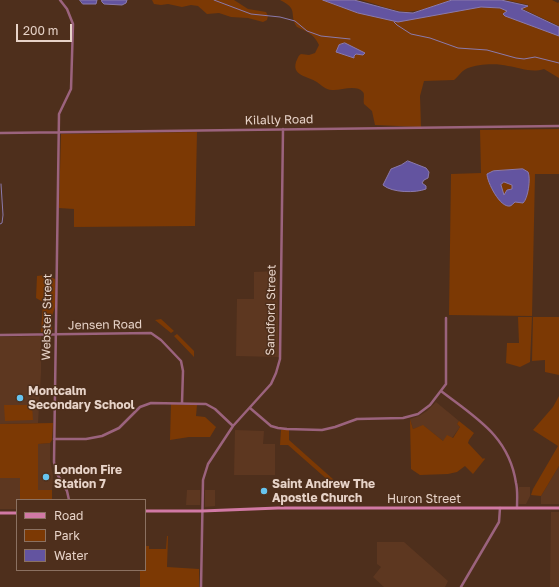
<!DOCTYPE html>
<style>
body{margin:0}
#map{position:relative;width:559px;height:587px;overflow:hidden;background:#4e2f1c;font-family:"Golos Text",sans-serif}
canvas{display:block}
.legend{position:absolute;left:16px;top:499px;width:130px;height:72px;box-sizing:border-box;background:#4e2f1c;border:1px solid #8b7161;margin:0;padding:5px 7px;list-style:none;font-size:12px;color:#e7d3c8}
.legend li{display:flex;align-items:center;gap:8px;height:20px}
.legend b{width:20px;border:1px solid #8b7161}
.scale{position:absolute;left:16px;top:24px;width:56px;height:18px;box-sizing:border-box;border:2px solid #e7d3c8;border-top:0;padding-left:5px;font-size:12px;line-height:14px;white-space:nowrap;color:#e7d3c8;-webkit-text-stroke:3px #4e2f1c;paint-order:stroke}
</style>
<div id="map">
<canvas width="559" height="587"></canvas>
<ul class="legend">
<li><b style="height:5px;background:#d179a4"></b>Road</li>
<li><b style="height:11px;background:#7c3904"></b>Park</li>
<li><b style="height:11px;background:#6354a0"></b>Water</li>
</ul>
<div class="scale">200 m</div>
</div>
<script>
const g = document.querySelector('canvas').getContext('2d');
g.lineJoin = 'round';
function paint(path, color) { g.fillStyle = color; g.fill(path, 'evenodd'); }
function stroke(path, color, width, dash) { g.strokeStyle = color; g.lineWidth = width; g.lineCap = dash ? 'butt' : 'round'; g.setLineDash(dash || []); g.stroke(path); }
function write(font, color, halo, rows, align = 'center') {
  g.font = font + ' "Golos Text",sans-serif'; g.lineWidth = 3; g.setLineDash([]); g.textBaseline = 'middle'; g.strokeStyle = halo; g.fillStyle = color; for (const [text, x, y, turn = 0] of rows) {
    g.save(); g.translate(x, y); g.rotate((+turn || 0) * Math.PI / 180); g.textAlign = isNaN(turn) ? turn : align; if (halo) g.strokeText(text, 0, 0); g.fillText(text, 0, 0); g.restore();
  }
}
paint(new Path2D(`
 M 277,271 L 279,357 L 236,356 L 237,299 L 254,299 L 254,272 Z
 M 41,336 L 41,373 L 38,423 L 0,424 L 0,337 Z
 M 436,402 L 459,421 L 457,424 L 460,427 L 452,438 L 443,441 L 424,426 L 413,429 L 410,419 L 419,416 L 427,411 Z
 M 235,430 L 264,431 L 263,444 L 275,444 L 275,475 L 234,475 Z
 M 50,443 L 50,460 L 53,476 L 52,490 L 38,490 L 38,444 Z
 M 559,466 L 559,504 L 541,504 L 541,496 Z
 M 0,478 L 20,478 L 38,500 L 17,500 L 17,509 L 0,509 Z
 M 519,487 L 530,487 L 530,496 L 526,504 L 519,504 Z
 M 187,490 L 200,490 L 200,505 L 186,505 Z
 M 205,490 L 215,490 L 215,506 L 205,507 Z
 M 551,512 L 559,512 L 559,587 L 550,587 Z
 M 377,542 L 404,542 L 448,581 L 445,587 L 384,587 L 373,577 L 381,567 L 377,564 Z`), '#5d3720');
paint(new Path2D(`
 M 152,0 L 234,0 L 248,9 L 266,12 L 268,16 L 267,20 L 263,22 L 248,18 L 231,17 L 219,13 L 207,14 L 198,6 L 191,5 L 182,7 L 168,4 L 161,5 L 154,4 Z
 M 280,0 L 325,0 L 380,17 L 456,11 L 482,7 L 506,9 L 507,11 L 504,13 L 559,35 L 559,78 L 544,69 C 531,73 521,68 508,66 C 497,63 478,64 468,68 C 462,70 459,76 454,80 L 424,81 L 420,96 L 421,127 L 375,125 L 372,111 L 364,104 C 363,100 365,94 363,92 C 356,84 340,91 332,90 C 325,90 321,84 315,81 C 306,76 292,75 296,62 C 298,58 298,56 301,54 L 309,55 L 315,53 L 319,45 C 314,34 306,31 297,27 C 288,14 300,10 280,0 Z
 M 361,0 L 451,0 C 437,6 414,14 400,11 C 387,9 374,3 361,0 Z
 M 506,0 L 552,0 L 558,3 L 559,2 L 559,26 L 521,8 L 529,5 Z
 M 559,129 L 559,174 L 535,174 L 532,316 L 449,315 L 451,174 L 481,173 L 480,130 Z
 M 197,132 L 195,226 L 74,227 L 74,209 L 59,208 L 61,134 Z
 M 45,275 L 55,279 L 56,304 L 52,316 L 52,333 L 41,332 L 43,302 L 36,298 L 37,276 Z
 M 518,317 L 532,317 L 530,362 L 520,367 L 506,363 L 507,343 L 519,343 Z
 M 533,317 L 559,317 L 559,375 L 545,372 L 545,360 L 532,361 Z
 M 161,319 L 174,331 L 171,333 L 155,320 Z
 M 177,334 L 194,351 L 194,357 L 174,336 Z
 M 559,396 L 559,466 L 541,496 L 531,495 L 533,489 L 558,446 L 533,430 L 553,407 Z
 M 171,404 L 197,405 L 196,416 L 205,417 L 216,427 L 210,437 L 189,437 L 170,440 Z
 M 4,405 L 32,405 L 33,420 L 5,421 Z
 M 410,419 L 413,429 L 423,425 L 443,441 L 447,435 L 453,438 L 460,427 L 457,424 L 459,421 L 474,433 L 469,440 L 468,443 L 483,459 L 484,458 L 485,459 L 473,474 L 465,466 L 457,472 L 448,474 L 420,475 L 411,469 Z
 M 53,423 L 52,440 L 50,443 L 38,444 L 38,490 L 52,490 L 52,500 L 20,500 L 20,478 L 0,478 L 0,424 Z
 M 281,430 L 289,430 L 289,440 L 343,488 L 349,488 L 338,489 L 288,445 L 280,445 Z
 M 167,536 L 168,536 L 167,567 L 199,569 L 199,587 L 140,587 L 140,570 L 145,570 L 145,546 L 149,546 L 149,549 L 166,549 Z`), '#7c3904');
const water = new Path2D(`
 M 80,0 L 97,0 L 96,4 L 83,4 Z
 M 102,0 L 127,0 L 126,3 L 122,5 L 104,4 L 102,2 Z
 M 323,0 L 354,0 L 399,12 L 413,13 L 452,0 L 501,0 L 528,6 L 521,9 L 559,27 L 559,36 L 505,16 L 503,14 L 507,11 L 500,8 L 481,7 L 398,22 L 358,13 Z
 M 345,43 L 365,53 L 363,55 L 356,54 L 354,56 L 354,58 L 336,52 L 339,45 Z
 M 408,161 L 426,168 L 429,172 L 428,178 L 424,180 L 422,183 L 426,186 L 426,189 C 416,193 392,193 383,185 L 391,169 L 401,165 Z
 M 523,169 L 528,172 C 531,178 528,199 523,203 L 515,202 C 514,203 511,206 510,206 C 500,208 487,182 487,174 L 493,171 ZM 504,182 L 512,185 L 512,189 L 507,190 L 504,195 L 501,185 Z`);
paint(water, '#6354a0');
stroke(water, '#8b7aac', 1);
stroke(new Path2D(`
 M 214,0 L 251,14 L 280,17 L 295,21 L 307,31 L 321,36 L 350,39
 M 394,22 L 397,25 L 411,34 L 430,38 L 458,48 L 487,50 L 516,58 L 524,59 L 535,57 L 559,63
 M 0,224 L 2,223 L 3,215 L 1,184`), '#8b7aac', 1);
stroke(new Path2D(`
 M 60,0 L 67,9 L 73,24 L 71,89 L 59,114 L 54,462 L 56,472 L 67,491 L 69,500
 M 0,133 L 559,126
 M 0,335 L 151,333 L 161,340 L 181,361 L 183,371 L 182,403
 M 441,391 C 476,418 509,436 516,483 C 518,491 517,500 517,508
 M 250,408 L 271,426 L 278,428 L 287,429 L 322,430 L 335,427 L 357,419 L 403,418 L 418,414 L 430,405 L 446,384 L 446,318
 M 54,439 L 86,439 L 102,436 L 119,428 L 140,407 L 151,403 L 206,404 L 215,409 L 233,426
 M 201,587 L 203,480 L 208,464 L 233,426 L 271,384 L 276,373 L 280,359 L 283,129
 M 461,587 L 499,522 L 500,508`), '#9b637d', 2.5);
stroke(new Path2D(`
 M 145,511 L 202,511 L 278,508 L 559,508
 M 0,513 L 17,513`), '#d179a4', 3);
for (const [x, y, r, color] of [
 [20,398,4,"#67c4ef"],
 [46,477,4,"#67c4ef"],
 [264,491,4,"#67c4ef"]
]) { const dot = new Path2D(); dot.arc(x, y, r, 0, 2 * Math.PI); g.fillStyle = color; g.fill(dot); stroke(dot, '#4e2f1c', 1.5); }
write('12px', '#e7d3c8', '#4e2f1c', [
 ["Kilally Road",279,120,-1],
 ["Sandford Street",271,310,-89],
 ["Webster Street",47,317,-89],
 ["Jensen Road",105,325,-1],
 ["Huron Street",424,499]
]);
write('bold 12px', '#e7d3c8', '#4e2f1c', [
 ["Montcalm",28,391],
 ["Secondary School",28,405],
 ["London Fire",54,470],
 ["Station 7",54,484],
 ["Saint Andrew The",272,484],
 ["Apostle Church",272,498]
], 'left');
</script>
